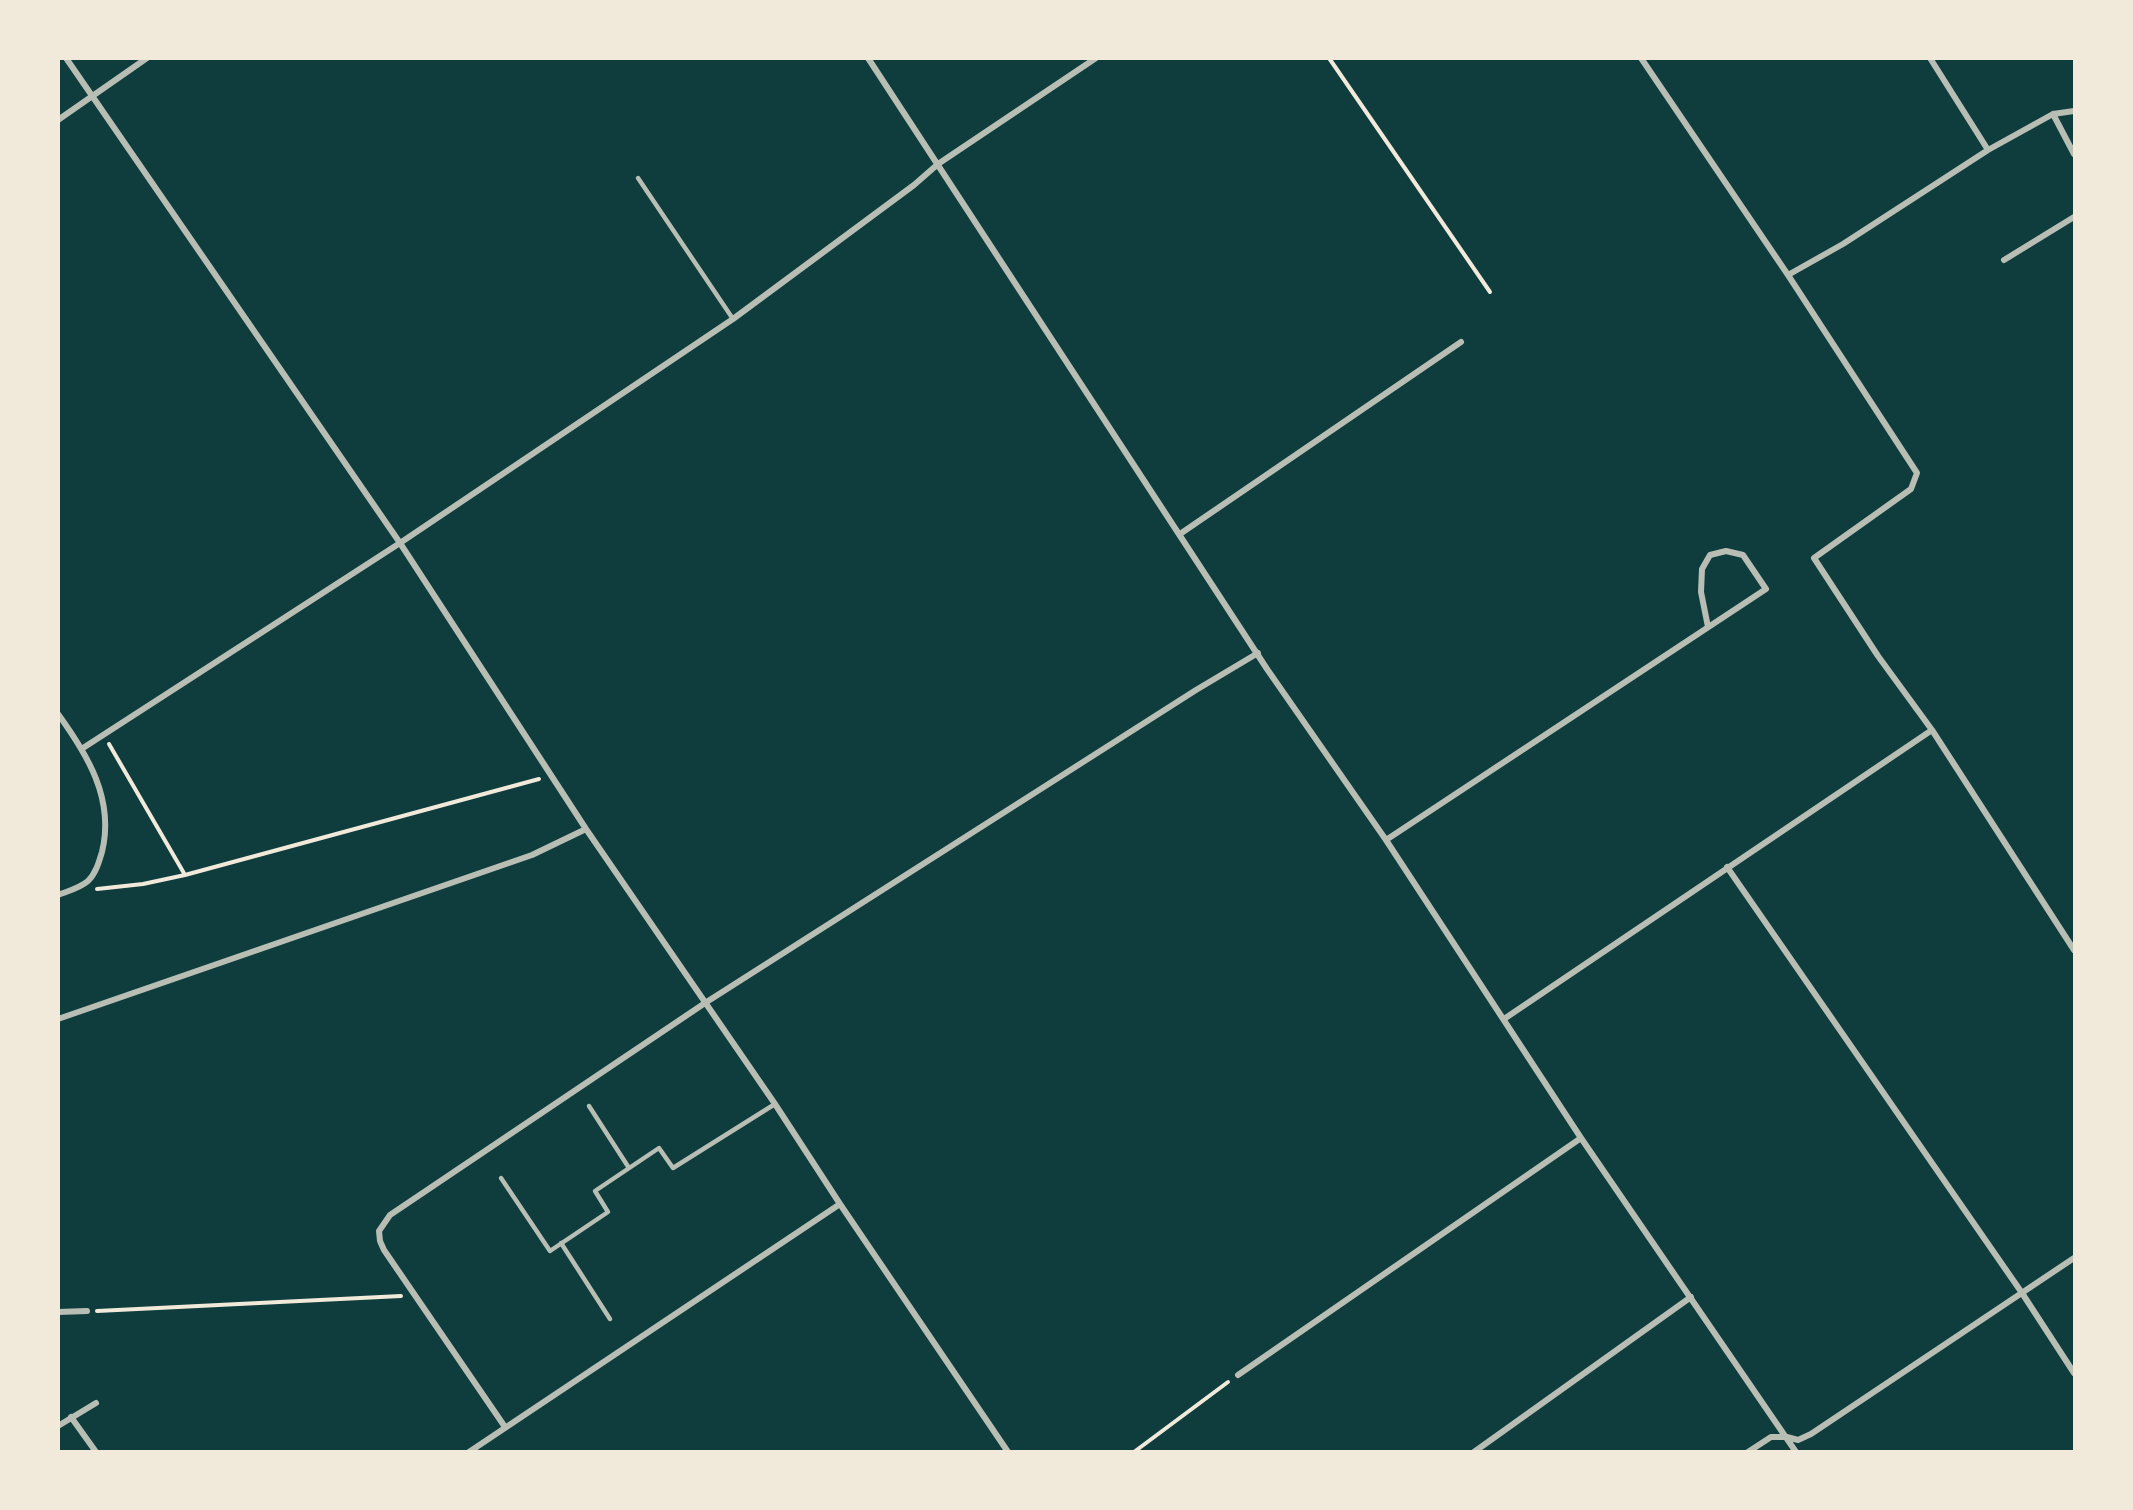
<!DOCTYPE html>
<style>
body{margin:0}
#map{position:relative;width:2133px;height:1510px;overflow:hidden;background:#0f3d3e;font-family:Mulish,sans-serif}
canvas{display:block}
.frame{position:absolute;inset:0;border:60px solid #f1e9da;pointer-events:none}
</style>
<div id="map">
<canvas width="2133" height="1510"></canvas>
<div class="frame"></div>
</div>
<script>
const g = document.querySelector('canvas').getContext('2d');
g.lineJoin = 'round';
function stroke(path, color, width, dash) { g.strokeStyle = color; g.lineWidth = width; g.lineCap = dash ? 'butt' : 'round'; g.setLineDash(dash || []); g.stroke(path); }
stroke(new Path2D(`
 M 1329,58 L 1490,292
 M 109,744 L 185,875 L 539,779
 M 97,889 L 143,884 L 185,875
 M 97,1311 L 401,1296
 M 1134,1452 L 1228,1382`), '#f1e9da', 4);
stroke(new Path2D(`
 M 638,178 L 733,319
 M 589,1106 L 629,1168
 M 501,1178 L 550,1251 L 608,1212 L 595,1191 L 659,1148 L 673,1168 L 775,1104
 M 561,1243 L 610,1319`), '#b8beb3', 4.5);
stroke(new Path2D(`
 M 66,58 L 400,543 L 586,829 L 775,1104 L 840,1204 L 1008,1452
 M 868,58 L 1267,669 L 1386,840 L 1581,1138 L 1796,1452
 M 1641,58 L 1788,275 L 1917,473 L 1911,489 L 1814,558 L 1878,656 L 1932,730 L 2074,950
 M 1930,58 L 1988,150
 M 2053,114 L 2074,154
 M 58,120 L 147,58
 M 2004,260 L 2074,217
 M 1788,275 L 1843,244 L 1988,150 L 2053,114 L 2074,111
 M 1180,534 L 1461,342
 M 58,714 C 87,754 115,799 102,852 C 99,862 96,873 88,881 C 80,888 68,891 58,895
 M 83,748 L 400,543 L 733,319 L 914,185 L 938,164 L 1096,58
 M 1386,840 L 1766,589 L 1743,555 L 1726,551 L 1710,555 L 1702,569 L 1701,592 L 1708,627
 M 1727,867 L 2022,1293 L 2074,1373
 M 58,1019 L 532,855 L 586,829
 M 1504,1019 L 1932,730
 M 58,1312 L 87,1311
 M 1238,1375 L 1581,1138
 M 71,1417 L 96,1452
 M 58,1426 L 96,1403
 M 505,1427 L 384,1250 L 380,1241 L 379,1231 L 390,1215 L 705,1003 L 1196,690 L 1258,653
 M 469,1452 L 840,1204
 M 1474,1452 L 1691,1297
 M 1748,1452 L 1771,1437 L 1787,1437 L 1798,1440 L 1811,1434 L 2074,1258`), '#b8beb3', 6);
</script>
